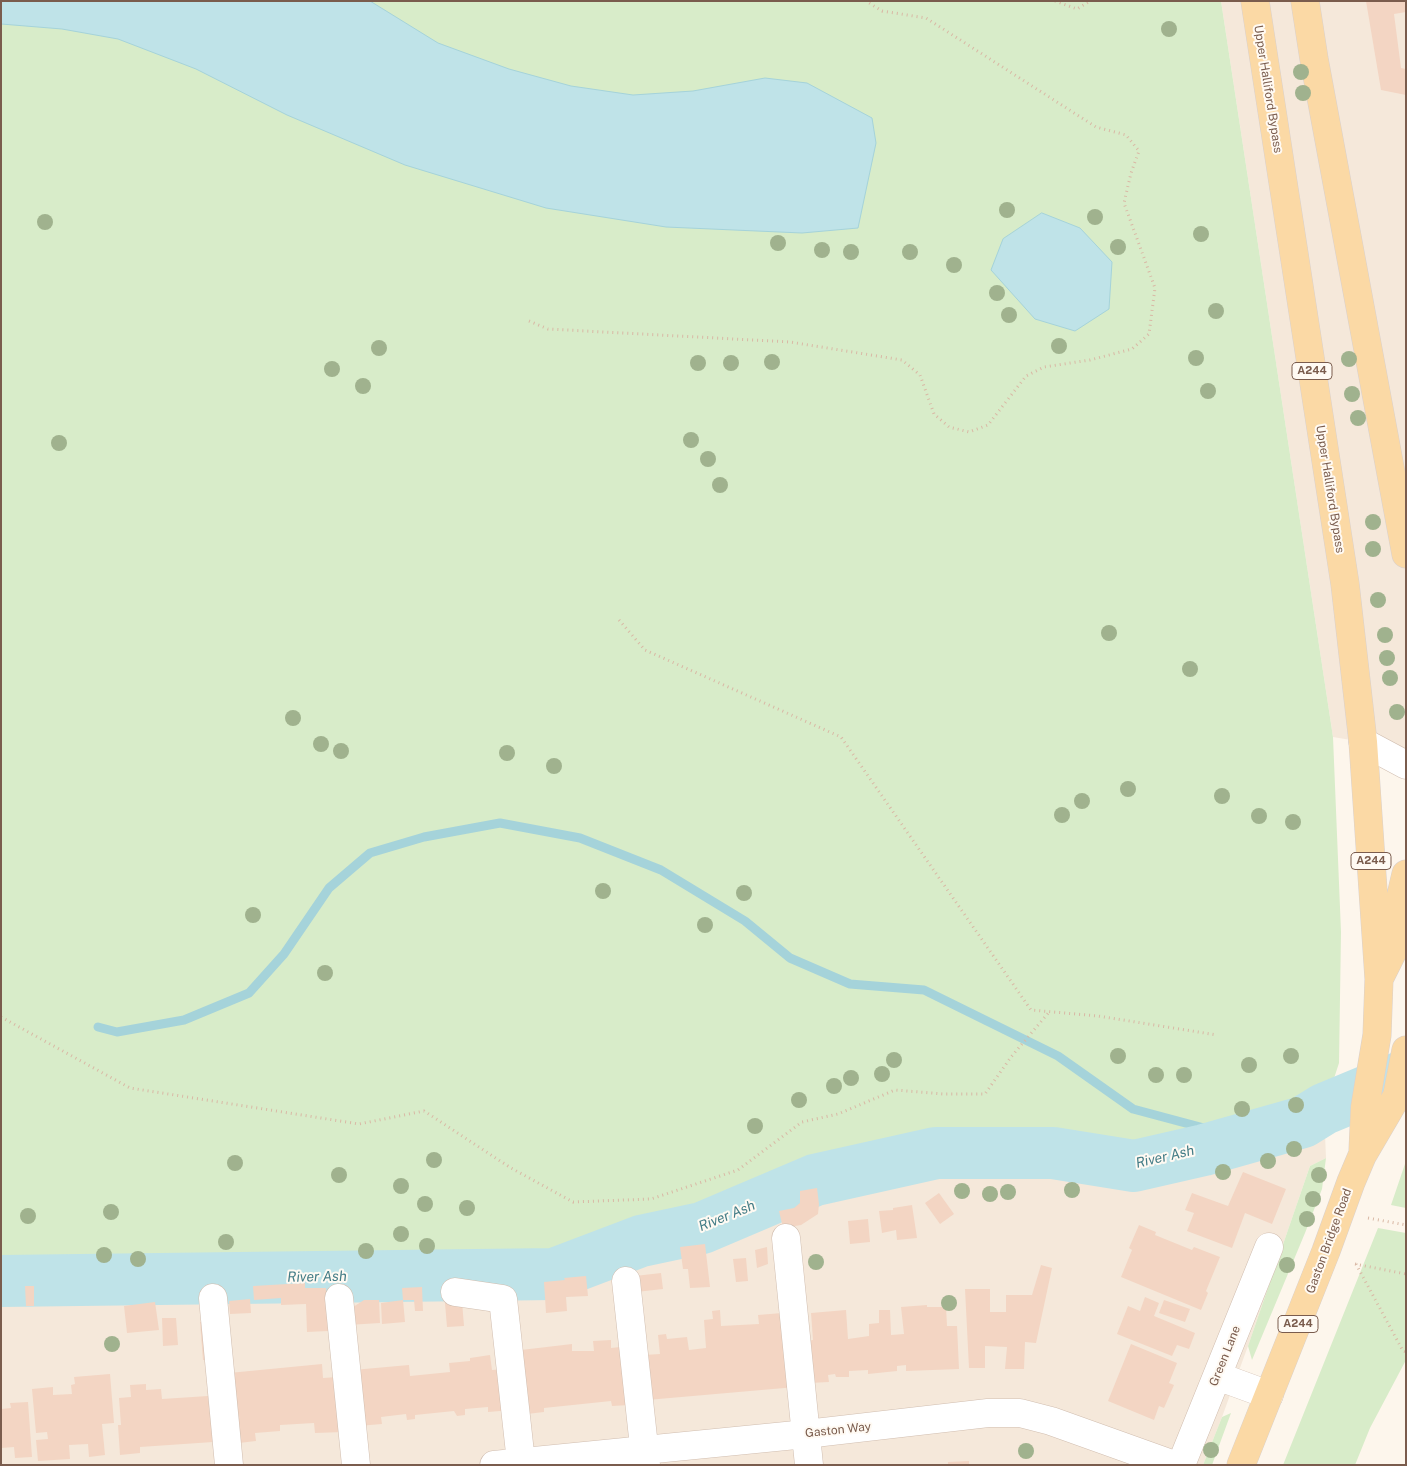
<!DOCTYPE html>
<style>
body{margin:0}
#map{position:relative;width:1407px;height:1466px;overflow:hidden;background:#fdf6ec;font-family:"Public Sans",sans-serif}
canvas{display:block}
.frame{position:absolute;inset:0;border:2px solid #7a5c4d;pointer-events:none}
</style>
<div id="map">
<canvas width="1407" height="1466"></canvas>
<div class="frame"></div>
</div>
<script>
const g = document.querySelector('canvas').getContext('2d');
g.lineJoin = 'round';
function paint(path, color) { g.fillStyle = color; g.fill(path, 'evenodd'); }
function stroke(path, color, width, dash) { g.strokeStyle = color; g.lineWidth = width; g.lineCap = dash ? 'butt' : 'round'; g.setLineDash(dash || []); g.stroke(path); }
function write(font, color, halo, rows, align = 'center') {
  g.font = font + ' "Public Sans",sans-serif'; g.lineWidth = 4; g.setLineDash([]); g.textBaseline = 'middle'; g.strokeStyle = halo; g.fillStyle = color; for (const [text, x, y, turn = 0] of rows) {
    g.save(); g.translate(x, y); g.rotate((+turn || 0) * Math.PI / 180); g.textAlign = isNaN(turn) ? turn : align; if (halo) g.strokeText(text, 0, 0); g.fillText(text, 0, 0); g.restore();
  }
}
paint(new Path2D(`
 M 1221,1 L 1406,1 L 1406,765 L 1363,742 L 1333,737 Z
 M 1324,1109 L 1326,1158 L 1310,1166 L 1248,1346 L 1222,1417 L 1203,1465 L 1,1465 L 1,1281 L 554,1274 L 641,1241 L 702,1228 L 815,1180 L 936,1153 L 1053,1153 L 1134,1166 L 1204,1150 L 1303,1122 Z`), '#f5e8da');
paint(new Path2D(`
 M 1,1 L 1221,1 L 1333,737 L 1341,932 L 1339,1063 L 1324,1109 L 1303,1122 L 1204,1150 L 1134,1166 L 1053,1153 L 936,1153 L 815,1180 L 702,1228 L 641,1241 L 554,1274 L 1,1281 Z
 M 1326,1158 L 1322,1189 L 1305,1233 L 1252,1360 L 1248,1346 L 1310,1166 Z
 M 1406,1161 L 1406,1208 L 1391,1205 Z
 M 1378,1228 L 1406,1233 L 1406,1360 L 1370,1428 L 1355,1465 L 1283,1465 Z
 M 1231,1413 L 1212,1465 L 1203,1465 L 1222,1417 Z`), '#d8ecc9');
const water = new Path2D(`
 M 1,1 L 370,1 L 438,43 L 509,69 L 571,86 L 633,95 L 693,91 L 765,78 L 807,83 L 872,118 L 876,143 L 858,228 L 802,233 L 666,227 L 546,208 L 405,165 L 287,115 L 196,69 L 118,39 L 62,29 L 1,24 Z
 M 1042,213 L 1080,228 L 1112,262 L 1109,309 L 1075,331 L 1035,319 L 991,270 L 1003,239 Z`);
paint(water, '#bfe3e8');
stroke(water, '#a5d3da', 1);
stroke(new Path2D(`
 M 98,1027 L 117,1032 L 184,1020 L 249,993 L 284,954 L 329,888 L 370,853 L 424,837 L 500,823 L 580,838 L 661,870 L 745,921 L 790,958 L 850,984 L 924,990 L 1058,1056 L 1133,1109 L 1204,1128 L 1303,1122`), '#a5d3da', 9);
stroke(new Path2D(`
 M 1,1281 L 554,1274 L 641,1241 L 702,1228 L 815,1180 L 936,1153 L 1053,1153 L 1134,1166 L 1204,1150 L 1303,1122 L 1324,1109 L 1406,1075`), '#bfe3e8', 52);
paint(new Path2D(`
 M 1366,1 L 1406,1 L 1406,12 L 1394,14 L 1401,68 L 1406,69 L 1406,95 L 1381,90 Z
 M 1243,1172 L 1286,1189 L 1272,1224 L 1245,1213 L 1232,1248 L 1187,1231 L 1194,1213 L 1185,1210 L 1192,1193 L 1228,1206 Z
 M 817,1188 L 819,1204 L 818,1214 L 801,1225 L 783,1228 L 779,1211 L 794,1208 L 800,1203 L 800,1191 Z
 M 939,1193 L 954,1214 L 940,1224 L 925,1203 Z
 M 912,1205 L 917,1238 L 897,1240 L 896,1230 L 882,1233 L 879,1211 L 893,1210 L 893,1208 Z
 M 868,1219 L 870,1242 L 850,1244 L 848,1221 Z
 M 1139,1225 L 1156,1232 L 1155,1235 L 1192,1250 L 1194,1247 L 1220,1257 L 1206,1291 L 1208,1293 L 1201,1310 L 1121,1277 L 1132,1250 L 1129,1248 Z
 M 705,1244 L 710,1287 L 690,1288 L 688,1269 L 683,1269 L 680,1247 Z
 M 767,1247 L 768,1264 L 757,1268 L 755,1250 Z
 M 746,1258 L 748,1281 L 736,1282 L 733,1259 Z
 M 1041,1265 L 1052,1268 L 1036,1343 L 1025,1342 L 1024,1369 L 1005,1369 L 1007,1347 L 985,1346 L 985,1368 L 969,1368 L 965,1289 L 990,1289 L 990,1312 L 1006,1312 L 1006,1295 L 1032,1295 Z
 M 661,1273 L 663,1289 L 636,1292 L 635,1276 Z
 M 586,1276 L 588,1296 L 566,1297 L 567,1311 L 546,1313 L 544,1282 L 565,1280 L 564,1278 Z
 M 305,1283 L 305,1288 L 326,1288 L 328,1331 L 307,1332 L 306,1304 L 281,1305 L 281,1298 L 254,1300 L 253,1286 Z
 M 25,1286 L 34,1286 L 34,1306 L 26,1306 Z
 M 422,1287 L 423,1311 L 415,1311 L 414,1300 L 403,1300 L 402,1288 Z
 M 1145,1297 L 1159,1303 L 1154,1316 L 1195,1333 L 1189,1349 L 1177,1345 L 1172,1356 L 1117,1334 L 1128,1306 L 1140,1311 Z
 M 250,1299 L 251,1313 L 230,1314 L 229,1301 Z
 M 364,1300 L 379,1300 L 380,1323 L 348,1325 L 347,1311 Z
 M 403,1300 L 405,1322 L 382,1324 L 381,1303 Z
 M 1164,1300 L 1190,1309 L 1185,1322 L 1159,1313 Z
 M 155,1302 L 159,1330 L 127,1333 L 124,1306 Z
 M 462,1302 L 464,1326 L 447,1327 L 445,1303 Z
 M 927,1305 L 927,1307 L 946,1307 L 947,1326 L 957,1326 L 959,1369 L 906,1371 L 906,1365 L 897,1366 L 897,1371 L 868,1374 L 868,1370 L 849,1371 L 849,1377 L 836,1377 L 835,1374 L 828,1375 L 829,1382 L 809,1383 L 805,1341 L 813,1340 L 811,1313 L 846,1310 L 848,1339 L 869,1336 L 869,1324 L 879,1323 L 879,1310 L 890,1310 L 891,1335 L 904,1334 L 901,1307 Z
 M 720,1310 L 721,1326 L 759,1324 L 758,1315 L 782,1313 L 796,1387 L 647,1400 L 644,1355 L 660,1354 L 658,1335 L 666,1334 L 667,1339 L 687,1337 L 689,1350 L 706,1348 L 704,1320 L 713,1319 L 712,1311 Z
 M 162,1318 L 176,1318 L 178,1345 L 163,1346 Z
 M 210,1321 L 214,1359 L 203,1360 L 200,1322 Z
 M 611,1340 L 611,1348 L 630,1346 L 630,1405 L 612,1406 L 611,1401 L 544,1408 L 544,1412 L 527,1414 L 521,1350 L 572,1344 L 572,1351 L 594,1351 L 593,1341 Z
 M 1131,1344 L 1177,1363 L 1169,1383 L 1174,1385 L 1164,1408 L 1159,1406 L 1154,1420 L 1108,1401 Z
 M 490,1355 L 492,1370 L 507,1369 L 512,1410 L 488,1412 L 488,1407 L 465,1409 L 465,1415 L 457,1416 L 454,1411 L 415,1415 L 415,1419 L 407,1420 L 406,1414 L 381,1417 L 382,1424 L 358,1426 L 353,1370 L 409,1365 L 410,1376 L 450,1372 L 449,1363 L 470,1361 L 470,1358 Z
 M 322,1364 L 323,1378 L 337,1377 L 343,1432 L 315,1433 L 314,1423 L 280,1425 L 280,1431 L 255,1433 L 256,1441 L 239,1443 L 229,1373 Z
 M 110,1374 L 114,1423 L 102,1424 L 105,1455 L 89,1457 L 88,1444 L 69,1445 L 70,1459 L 38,1461 L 36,1440 L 48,1439 L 47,1432 L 36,1433 L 32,1389 L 53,1387 L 53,1395 L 72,1394 L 71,1385 L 75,1384 L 74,1377 Z
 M 146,1384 L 146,1390 L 161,1389 L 162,1399 L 208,1396 L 209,1405 L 220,1405 L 213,1442 L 140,1447 L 140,1453 L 120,1455 L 118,1425 L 121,1425 L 119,1398 L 131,1397 L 130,1385 Z
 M 28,1402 L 32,1457 L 15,1458 L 14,1447 L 1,1448 L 1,1409 L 11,1408 L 10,1403 Z
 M 969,1461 L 969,1465 L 948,1465 L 948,1462 Z`), '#f3d5c3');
const minor = new Path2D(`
 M 1363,742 L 1406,765
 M 786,1238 L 809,1465
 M 626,1281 L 646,1465
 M 455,1292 L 503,1299 L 521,1462
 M 213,1298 L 229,1465
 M 339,1298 L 356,1465
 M 1217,1376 L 1269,1395
 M 494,1465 L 806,1434 L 988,1413 L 1020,1413 L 1051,1421 L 1174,1465
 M 1181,1465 L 1269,1247`);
const major = new Path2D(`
 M 1255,1 L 1345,584 L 1363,742 L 1379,979
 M 1305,1 L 1314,59 L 1406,554
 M 1363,1150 L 1365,1107 L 1377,1035 L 1379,979 L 1398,941 L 1400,900 L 1406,874
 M 1241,1465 L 1326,1251 L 1351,1182 L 1362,1156 L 1397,1096 L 1406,1050`);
stroke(minor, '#d1beb0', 29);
stroke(major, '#dad1cd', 29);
stroke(new Path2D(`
 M 1055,1 L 1077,9 L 1090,1
 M 529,321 L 548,329 L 790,342 L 902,360 L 920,375 L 934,414 L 949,427 L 969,432 L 988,425 L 1026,376 L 1044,367 L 1090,360 L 1132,349 L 1149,334 L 1155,288 L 1124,203 L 1131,173 L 1139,151 L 1126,135 L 1096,127 L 926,18 L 882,11 L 866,1
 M 619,620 L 645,650 L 841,737 L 1031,1010 L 1098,1016 L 1217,1035
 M 1,1017 L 130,1088 L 359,1124 L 424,1111 L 511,1168 L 573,1202 L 651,1199 L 738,1170 L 802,1122 L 838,1114 L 895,1090 L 943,1094 L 985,1094 L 1011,1057 L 1050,1011
 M 1368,1218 L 1406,1225
 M 1355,1264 L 1406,1274
 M 1356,1264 L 1403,1351 L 1406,1352`), '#d9b8a5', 3, [1, 4]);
stroke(minor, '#fff', 28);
stroke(major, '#fbd9a5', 28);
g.fillStyle = '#a0b28e';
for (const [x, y] of [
 [1169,29],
 [1301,72],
 [1303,93],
 [1007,210],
 [1095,217],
 [45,222],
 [1201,234],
 [778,243],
 [1118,247],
 [822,250],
 [851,252],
 [910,252],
 [954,265],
 [997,293],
 [1216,311],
 [1009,315],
 [1059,346],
 [379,348],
 [1196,358],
 [1349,359],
 [772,362],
 [698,363],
 [731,363],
 [332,369],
 [363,386],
 [1208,391],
 [1352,394],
 [1358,418],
 [691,440],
 [59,443],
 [708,459],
 [720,485],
 [1373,522],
 [1373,549],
 [1378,600],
 [1109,633],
 [1385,635],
 [1387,658],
 [1190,669],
 [1390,678],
 [1397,712],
 [293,718],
 [321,744],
 [341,751],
 [507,753],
 [554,766],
 [1128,789],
 [1222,796],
 [1082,801],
 [1062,815],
 [1259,816],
 [1293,822],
 [603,891],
 [744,893],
 [253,915],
 [705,925],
 [325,973],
 [1118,1056],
 [1291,1056],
 [894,1060],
 [1249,1065],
 [882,1074],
 [1156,1075],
 [1184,1075],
 [851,1078],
 [834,1086],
 [799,1100],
 [1296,1105],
 [1242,1109],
 [755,1126],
 [1294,1149],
 [434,1160],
 [1268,1161],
 [235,1163],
 [1223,1172],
 [339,1175],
 [1319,1175],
 [401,1186],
 [1072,1190],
 [962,1191],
 [1008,1192],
 [990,1194],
 [1313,1199],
 [425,1204],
 [467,1208],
 [111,1212],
 [28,1216],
 [1307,1219],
 [401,1234],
 [226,1242],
 [427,1246],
 [366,1251],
 [104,1255],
 [138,1259],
 [816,1262],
 [1287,1265],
 [949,1303],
 [112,1344],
 [1211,1450],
 [1026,1451]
]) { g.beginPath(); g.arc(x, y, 8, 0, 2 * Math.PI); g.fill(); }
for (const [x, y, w] of [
 [1312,371,40],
 [1371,861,40],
 [1298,1324,40]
]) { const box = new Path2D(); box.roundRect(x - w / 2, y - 8.5, w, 17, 4); g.fillStyle = '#fffaf3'; g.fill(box); stroke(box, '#7a5c4d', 1); }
write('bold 11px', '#7a5c4d', null, [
 ["A244",1312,371],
 ["A244",1371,861],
 ["A244",1298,1324]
]);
write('12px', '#7a5c4d', '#fffaf3', [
 ["Upper Halliford Bypass",1268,89,81],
 ["Upper Halliford Bypass",1330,489,81],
 ["Gaston Bridge Road",1329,1241,-70],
 ["Green Lane",1225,1356,-68],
 ["Gaston Way",838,1430,-6]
]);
write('italic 14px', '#437c86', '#fffaf3', [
 ["River Ash",1165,1157,-13],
 ["River Ash",727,1216,-22],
 ["River Ash",317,1277,-1]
]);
</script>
